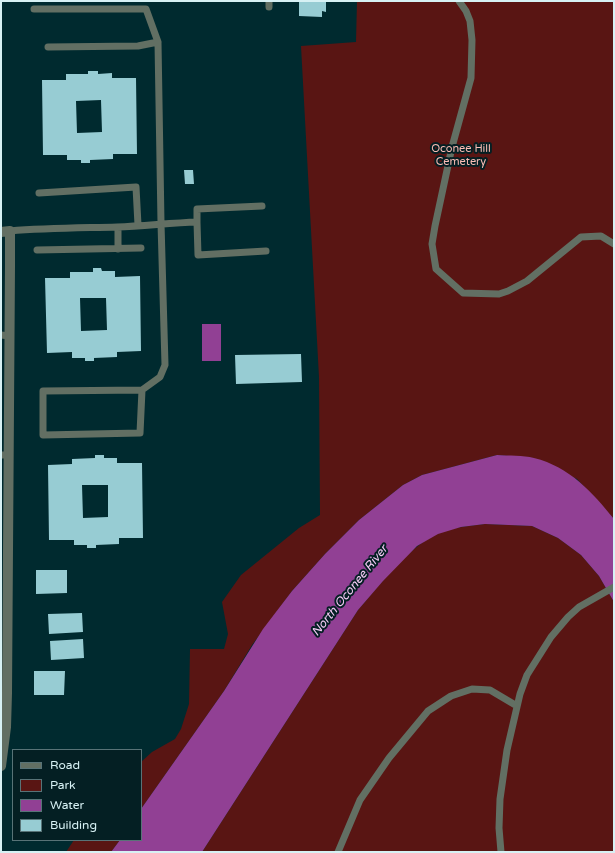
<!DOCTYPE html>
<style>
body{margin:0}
#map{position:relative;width:615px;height:853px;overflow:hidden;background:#002a2f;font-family:"Varela Round",sans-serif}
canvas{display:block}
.frame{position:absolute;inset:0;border:2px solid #d7f1f4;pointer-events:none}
.legend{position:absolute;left:12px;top:749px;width:130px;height:92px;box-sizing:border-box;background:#041f23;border:1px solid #587377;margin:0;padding:5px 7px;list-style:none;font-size:12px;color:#d7f1f4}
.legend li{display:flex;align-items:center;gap:8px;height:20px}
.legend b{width:20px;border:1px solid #587377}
</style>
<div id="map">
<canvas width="615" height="853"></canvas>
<div class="frame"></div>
<ul class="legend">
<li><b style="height:5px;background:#626f63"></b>Road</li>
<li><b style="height:11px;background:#591513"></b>Park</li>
<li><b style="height:11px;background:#914094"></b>Water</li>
<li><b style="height:11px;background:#97ccd3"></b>Building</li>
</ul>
</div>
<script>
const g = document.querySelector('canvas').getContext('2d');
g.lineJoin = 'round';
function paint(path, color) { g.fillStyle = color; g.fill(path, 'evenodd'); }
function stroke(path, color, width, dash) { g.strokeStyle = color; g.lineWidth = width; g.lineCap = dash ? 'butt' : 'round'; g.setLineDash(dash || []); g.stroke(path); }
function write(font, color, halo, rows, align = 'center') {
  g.font = font + ' "Varela Round",sans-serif'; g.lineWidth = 4; g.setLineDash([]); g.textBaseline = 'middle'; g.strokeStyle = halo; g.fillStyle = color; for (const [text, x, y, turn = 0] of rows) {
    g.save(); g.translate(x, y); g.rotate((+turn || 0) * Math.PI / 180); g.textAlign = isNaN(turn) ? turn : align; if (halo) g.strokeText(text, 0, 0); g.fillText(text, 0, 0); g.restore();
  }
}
paint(new Path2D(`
 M 357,1 L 614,1 L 614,519 L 577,479 L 533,458 L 497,455 L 422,475 L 403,485 L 359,520 L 325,554 L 292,591 L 252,645 L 224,691 L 141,809 L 141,762 L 152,752 L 175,739 L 181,729 L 189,704 L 190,649 L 224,649 L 228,634 L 222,602 L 241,575 L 299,528 L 320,515 L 319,377 L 301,46 L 356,42 Z
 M 485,524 L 532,526 L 558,538 L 581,555 L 599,576 L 614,602 L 614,852 L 202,852 L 358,610 C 381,584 406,549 437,534 C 452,527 469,526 485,524 Z
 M 74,840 L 120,840 L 111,852 L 66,852 Z`), '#591513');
paint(new Path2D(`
 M 202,324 L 221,324 L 221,361 L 202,361 Z
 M 497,455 C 509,456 523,455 534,458 C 570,467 592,492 614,519 L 614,602 L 599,576 L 581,555 L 558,538 L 532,526 L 485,524 L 461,527 L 438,534 L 417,546 L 383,581 L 358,610 L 202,852 L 111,852 L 120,840 L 141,840 L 141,809 L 224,691 L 263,629 L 292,591 L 325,554 L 359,520 L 403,485 L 422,475 Z`), '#914094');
paint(new Path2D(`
 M 299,1 L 326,1 L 326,12 L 322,11 L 322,17 L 299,16 Z
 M 88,71 L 98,71 L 98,74 L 112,73 L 112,78 L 136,78 L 137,154 L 113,154 L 113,159 L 90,160 L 90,163 L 81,163 L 81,160 L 67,160 L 67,155 L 43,155 L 42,80 L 66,80 L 66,74 L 88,74 ZM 101,100 L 102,132 L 77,133 L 76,101 Z
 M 184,170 L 193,170 L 194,184 L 185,184 Z
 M 93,268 L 101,268 L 102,271 L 115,271 L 115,277 L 140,276 L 141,351 L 117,352 L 117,357 L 94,358 L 94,361 L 85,361 L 85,358 L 72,358 L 72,352 L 47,353 L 45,278 L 70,278 L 70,272 L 93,272 ZM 80,298 L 106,298 L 107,330 L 81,331 Z
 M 301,354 L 302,382 L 236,384 L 235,355 Z
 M 95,455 L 104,455 L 104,458 L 117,458 L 117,463 L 142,463 L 143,538 L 119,538 L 119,544 L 96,545 L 96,548 L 87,548 L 87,545 L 74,545 L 74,540 L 49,540 L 48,465 L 72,464 L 72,459 L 95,458 ZM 82,485 L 108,485 L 108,517 L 83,518 Z
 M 36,570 L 67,570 L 67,593 L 36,594 Z
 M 82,613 L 83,632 L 49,634 L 48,614 Z
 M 83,639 L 84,658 L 51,660 L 50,641 Z
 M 34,671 L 65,671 L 64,695 L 34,695 Z`), '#97ccd3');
stroke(new Path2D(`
 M 269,1 L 269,7
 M 459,1 L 466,11 L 470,21 L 472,40 L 471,78 L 452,147 L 435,226 L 432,244 L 436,269 L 463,293 L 499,294 L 508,291 L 527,281 L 581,237 L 601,236 L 614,244
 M 34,9 L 146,9 L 158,42
 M 48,47 L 138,46 L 158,42 L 161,223 L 165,365 L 160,377 L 142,390 L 140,433 L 43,435 L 43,391 L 142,390
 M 39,193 L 136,187 L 138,225
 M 197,222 L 197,209 L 262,206
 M 118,227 L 118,249
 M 10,231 C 46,228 81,228 117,227 C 144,226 170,223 197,222 L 198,255 L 266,251
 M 37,250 L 141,248
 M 1,335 L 10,336
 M 1,455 L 9,455
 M 338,852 L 360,800 L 389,758 L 428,711 L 451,696 L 472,689 L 490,690 L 517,706
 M 501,852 L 499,828 L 500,799 L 507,750 L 520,694 L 527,675 L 551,637 L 568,617 L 579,607 L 614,587`), '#626f63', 7);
stroke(new Path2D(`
 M 1,232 L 10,231 L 10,266 L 7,693 L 6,727 L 1,766`), '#626f63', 10);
write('11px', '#fabcb4', '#041f23', [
 ["Oconee Hill",461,149],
 ["Cemetery",461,162]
]);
write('italic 12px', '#f7ccf7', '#041f23', [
 ["North Oconee River",350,591,-51]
]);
</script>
